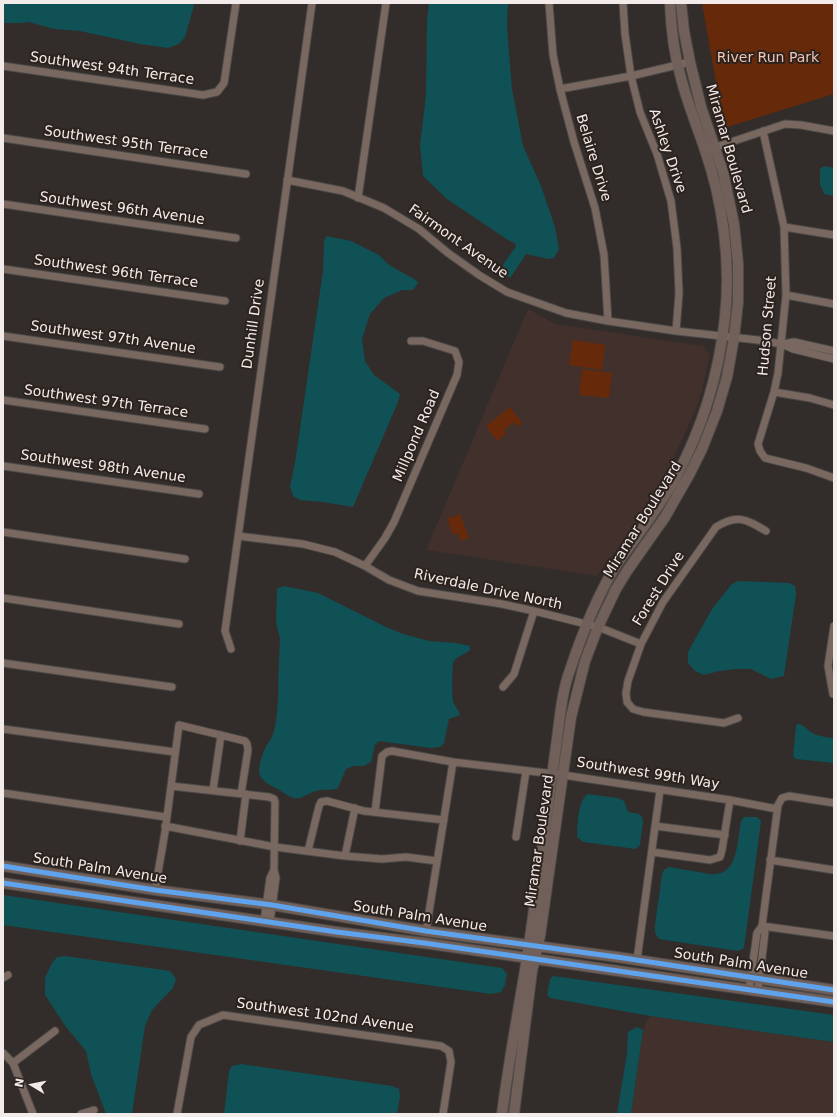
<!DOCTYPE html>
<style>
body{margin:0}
#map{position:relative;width:837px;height:1117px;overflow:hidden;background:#322d2a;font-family:"DejaVu Sans",sans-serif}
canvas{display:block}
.frame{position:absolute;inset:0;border:4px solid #f3ebe9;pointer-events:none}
.north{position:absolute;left:12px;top:1065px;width:40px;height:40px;-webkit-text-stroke:3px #2c221e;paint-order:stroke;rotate:280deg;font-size:11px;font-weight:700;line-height:16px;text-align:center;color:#f3ebe9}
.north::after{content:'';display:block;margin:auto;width:14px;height:18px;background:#f3ebe9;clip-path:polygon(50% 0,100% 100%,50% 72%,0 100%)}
</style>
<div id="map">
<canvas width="837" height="1117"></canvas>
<div class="frame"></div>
<div class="north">N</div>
</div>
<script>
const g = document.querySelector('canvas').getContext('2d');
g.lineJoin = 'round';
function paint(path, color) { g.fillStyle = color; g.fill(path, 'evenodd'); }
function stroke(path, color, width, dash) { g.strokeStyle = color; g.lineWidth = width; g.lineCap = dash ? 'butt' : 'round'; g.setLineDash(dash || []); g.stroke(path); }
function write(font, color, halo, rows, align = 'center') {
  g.font = font + ' "DejaVu Sans",sans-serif'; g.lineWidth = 4; g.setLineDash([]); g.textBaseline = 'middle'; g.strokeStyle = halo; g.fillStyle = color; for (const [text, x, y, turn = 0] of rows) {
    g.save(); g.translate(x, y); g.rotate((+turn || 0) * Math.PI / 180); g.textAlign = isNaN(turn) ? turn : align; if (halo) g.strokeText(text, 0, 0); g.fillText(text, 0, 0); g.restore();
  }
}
paint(new Path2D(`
 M 528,309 L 556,324 L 703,346 L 710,354 L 699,402 L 663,482 L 627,535 L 597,576 L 426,550 Z
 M 650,1016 L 834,1042 L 834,1114 L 631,1114 L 643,1030 Z`), '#41302b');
paint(new Path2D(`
 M 702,3 L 834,3 L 834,94 L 724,128 Z
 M 573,340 L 605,345 L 602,370 L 569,365 Z
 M 582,369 L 612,373 L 609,398 L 579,395 Z
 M 510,407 L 522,423 L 517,427 L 514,422 L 504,430 L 506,434 L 497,441 L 486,426 Z
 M 460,514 L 469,538 L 461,541 L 458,533 L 453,535 L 447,519 Z`), '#662a0a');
paint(new Path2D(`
 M 3,3 L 194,3 L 194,5 L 185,37 L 179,44 L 168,48 L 140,44 L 80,31 L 54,29 L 29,22 L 21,23 L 3,23 Z
 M 429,3 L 508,3 L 507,26 L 512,89 L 523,146 L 541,186 L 555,227 L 559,249 L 554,258 L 549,259 L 526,254 L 511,277 L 504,277 L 501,275 L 504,263 L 515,248 L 516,244 L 508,240 L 447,199 L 423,176 L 420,145 L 426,95 L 427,20 Z
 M 824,166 L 834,168 L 834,196 L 824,194 L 820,184 L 820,169 Z
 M 326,236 L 351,241 L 379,255 L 389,265 L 416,280 L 418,283 L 413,290 L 402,290 L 384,298 L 370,314 L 362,339 L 365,361 L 374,375 L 400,394 L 398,402 L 353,507 L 323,502 L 300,500 L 293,496 L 290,486 L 295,463 L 323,271 L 324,242 Z
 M 738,581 L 789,583 L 795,586 L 796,594 L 784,676 L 771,679 L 751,669 L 737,669 L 719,671 L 704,675 L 695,671 L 688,663 L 688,652 L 712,609 L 732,584 Z
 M 284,586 L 318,593 L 386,627 L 403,634 L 429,641 L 456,643 L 470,646 L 470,650 C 465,655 457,655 453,663 C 452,667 452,697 453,701 C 454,706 459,709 460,715 L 449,719 L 444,743 L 440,747 L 431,748 L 379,741 L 375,745 L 371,762 L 364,766 L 354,766 L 346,769 L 338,788 C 332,791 327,789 320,790 C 301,794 302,806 281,791 C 275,787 265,784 261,777 C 256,769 263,753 267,745 C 269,741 272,738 273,734 C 277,726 279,694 278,686 L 280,639 L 276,622 L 277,589 Z
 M 797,724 C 804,724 808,731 814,734 C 820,736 828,738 834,738 L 834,763 L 796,759 L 793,756 L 796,727 Z
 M 587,794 L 618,798 L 624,801 L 628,812 L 639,814 L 642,817 L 643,821 L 640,845 L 636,849 L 583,842 L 577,837 C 578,824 577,804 587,794 Z
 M 744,817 L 757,817 L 761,821 L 744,948 L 738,951 L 659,939 L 655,933 L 655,925 L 662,874 L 664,870 L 669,867 L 710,874 C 739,877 737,841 741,821 Z
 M 3,895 L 502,968 L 507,974 L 505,985 L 501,992 L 491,994 L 3,925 Z
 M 65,956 L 170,971 L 176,979 L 173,988 L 152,1010 L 145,1026 L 132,1114 L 106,1114 L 91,1074 L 86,1051 L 66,1027 L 45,995 L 45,978 L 52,963 L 57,957 Z
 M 553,976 L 834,1015 L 834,1042 L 650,1016 L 550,998 L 547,995 L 550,979 Z
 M 637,1027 L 643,1030 L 631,1114 L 617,1114 L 627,1053 L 628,1032 Z
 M 241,1064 L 392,1086 L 399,1089 L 400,1096 L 397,1114 L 224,1114 L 229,1071 L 232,1066 Z`), '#0f5155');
const street = new Path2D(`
 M 549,3 L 553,55 L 560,89 L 574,142 L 595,208 L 604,255 L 608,321
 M 623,3 L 625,34 L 631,76 L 640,112 L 657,154 L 671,201 L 677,248 L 679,293 L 676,331
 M 3,66 L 203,95 L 217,92 L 224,83 L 236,3
 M 560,89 L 631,76 L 690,62
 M 763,131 L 784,227 L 786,295 L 778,373 L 774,392 L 758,444 L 760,451 L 765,458 L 806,468 L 834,478
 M 3,138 L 246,174
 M 716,147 L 785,124 L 801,125 L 834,131
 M 287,180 L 343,191 L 384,208 L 419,229 L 448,253 L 479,275 L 507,292 L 566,313 L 608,321 L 676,331 L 758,340 L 782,344 L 793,349 L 834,359
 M 358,198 L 386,3
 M 3,204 L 236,238
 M 784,227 L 834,235
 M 3,269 L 225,301
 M 786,295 L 834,304
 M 3,336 L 220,367
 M 782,344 L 794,342 L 834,351
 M 774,392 L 810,398 L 834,405
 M 3,400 L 205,429
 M 3,466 L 199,494
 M 3,532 L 185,559
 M 238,536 L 303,544 L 335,552 L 365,566 L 389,580 L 418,591 L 502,604 L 534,611 L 598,627 L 641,644
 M 365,566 L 385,538 L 394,522 L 457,375 L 459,362 L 455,351 L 423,341 L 411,341
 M 3,598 L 179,624
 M 231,649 L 225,631 L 312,3
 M 3,663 L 172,687
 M 503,687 L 514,674 L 534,611
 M 833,694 L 828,666 L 834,626
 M 738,718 L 724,723 L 643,712 L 633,709 L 627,702 L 626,693 L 628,681 L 641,644 L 663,602 L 716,527 C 738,514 746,519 766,531
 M 3,729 L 175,752
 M 171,786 L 269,797 L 274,799 L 275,802 L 274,870 L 276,878 L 270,922
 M 213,790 L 221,735
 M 3,793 L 166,817
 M 375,812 L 382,756 L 387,752 L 392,751 L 453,762 L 563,775 L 730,800 L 777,809
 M 165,826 L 275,847 L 345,856 L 382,859 L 406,857 L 437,861
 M 655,826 L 725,835
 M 516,837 L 526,771
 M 240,841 L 246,794
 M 308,851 L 319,806 L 321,802 L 327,801 L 364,811 L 444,820
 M 652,852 L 710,860 L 720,857 L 722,850 L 730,800
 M 345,856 L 355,808
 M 770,860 L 834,870
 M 155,890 L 165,832 L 179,725 L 245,741 L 247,744 L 248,750 L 241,794
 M 264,921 L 270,878 L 274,870
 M 762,926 L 834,936
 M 426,931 L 453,762
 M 637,960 L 660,790
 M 3,978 L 8,975
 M 749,990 L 757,933 L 762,926 L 778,805 L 782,798 L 789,796 L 834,803
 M 758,991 L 765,932 L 762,926
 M 3,1053 L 13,1063 L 33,1114
 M 13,1063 L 55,1031
 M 81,1114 L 94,1110
 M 177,1114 L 191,1037 L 199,1025 L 223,1015 L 441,1046 L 449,1051 L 451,1062 L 443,1114`);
const secondary = new Path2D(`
 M 3,866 L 155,890 L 272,905 L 426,931 L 617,957 L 834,990
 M 3,883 L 337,932 L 424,943 L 834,1002
 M 502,1114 C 508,1066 517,1018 525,970 C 532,928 537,885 543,843 C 548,808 552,774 557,739 C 560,716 562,692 570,670 C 582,634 596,597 617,564 C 637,535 659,508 676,477 C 703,427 719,373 725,317 C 731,262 723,202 705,150 C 697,126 687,102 681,78 C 674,54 671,28 670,3
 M 514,1114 L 532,971 L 540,936 L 571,717 L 585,661 L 598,627 L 616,589 L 627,571 L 665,517 L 689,475 L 702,449 L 717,411 L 727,377 L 734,338 L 738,302 L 738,263 L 734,224 L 723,172 L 701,107 L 690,62 L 684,31 L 681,3`);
stroke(street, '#4c4846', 9);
stroke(secondary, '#4c4846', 12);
stroke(street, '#796860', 7);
stroke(secondary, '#716059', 10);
stroke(new Path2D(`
 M 3,866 L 155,890 L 272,905 L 426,931 L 617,957 L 834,990
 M 3,883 L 337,932 L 424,943 L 834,1002`), '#60a3ed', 5);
write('14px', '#f2c5b4', '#2c221e', [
 ["River Run Park",768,58]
]);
write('14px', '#f3ebe9', '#2c221e', [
 ["Southwest 94th Terrace",112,69,8],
 ["Southwest 95th Terrace",126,143,8],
 ["Miramar Boulevard",728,149,74],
 ["Ashley Drive",667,151,71],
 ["Belaire Drive",593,158,73],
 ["Southwest 96th Avenue",122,209,8],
 ["Fairmont Avenue",458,242,35],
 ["Southwest 96th Terrace",116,272,8],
 ["Dunhill Drive",254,324,-82],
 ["Hudson Street",768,326,-85],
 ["Southwest 97th Avenue",113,338,8],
 ["Southwest 97th Terrace",106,402,8],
 ["Millpond Road",417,436,-67],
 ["Southwest 98th Avenue",103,467,8],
 ["Miramar Boulevard",643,520,-58],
 ["Forest Drive",659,589,-58],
 ["Riverdale Drive North",488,590,12],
 ["Southwest 99th Way",648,774,9],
 ["Miramar Boulevard",540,841,-82],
 ["South Palm Avenue",100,869,9],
 ["South Palm Avenue",420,917,9],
 ["South Palm Avenue",741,964,9],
 ["Southwest 102nd Avenue",325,1016,8]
]);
</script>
